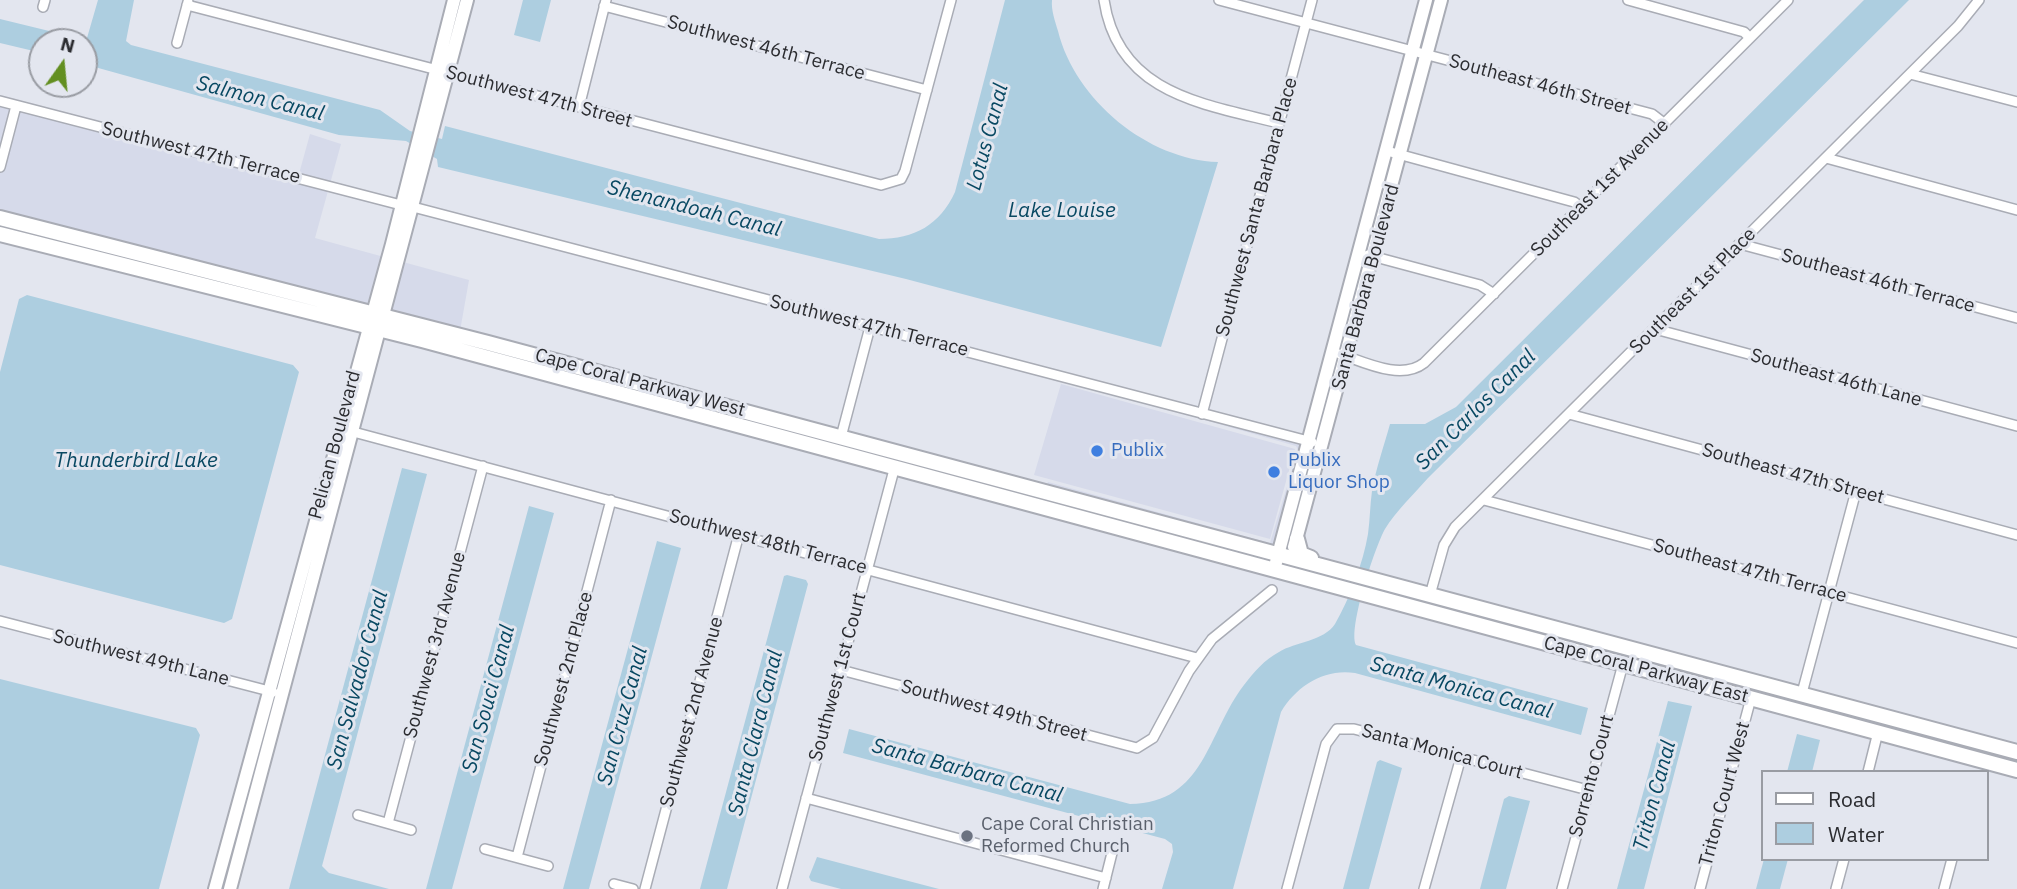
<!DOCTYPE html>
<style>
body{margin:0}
#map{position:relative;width:2017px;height:889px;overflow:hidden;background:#e3e6ef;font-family:"IBM Plex Sans",sans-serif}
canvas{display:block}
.legend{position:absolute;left:1761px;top:770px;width:228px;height:91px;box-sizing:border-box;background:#e3e6ef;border:2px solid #999ca3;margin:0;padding:9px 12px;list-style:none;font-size:21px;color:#2b2c30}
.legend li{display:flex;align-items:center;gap:14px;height:35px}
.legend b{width:35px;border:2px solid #999ca3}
.north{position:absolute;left:28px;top:28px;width:70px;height:70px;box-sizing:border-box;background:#e3e6ef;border:2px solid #999ca3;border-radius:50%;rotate:15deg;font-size:19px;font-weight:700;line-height:28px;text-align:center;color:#2b2c30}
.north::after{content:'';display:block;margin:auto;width:24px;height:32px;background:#638f21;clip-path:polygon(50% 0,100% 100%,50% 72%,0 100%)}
</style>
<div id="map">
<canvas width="2017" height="889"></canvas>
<ul class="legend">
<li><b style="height:9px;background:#fff"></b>Road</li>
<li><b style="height:19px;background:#adcee0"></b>Water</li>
</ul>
<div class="north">N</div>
</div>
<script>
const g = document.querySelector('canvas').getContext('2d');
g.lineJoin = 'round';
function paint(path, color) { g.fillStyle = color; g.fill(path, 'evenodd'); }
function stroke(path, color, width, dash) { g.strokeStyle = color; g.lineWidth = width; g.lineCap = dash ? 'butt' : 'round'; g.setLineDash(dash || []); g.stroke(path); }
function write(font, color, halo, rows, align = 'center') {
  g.font = font + ' "IBM Plex Sans",sans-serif'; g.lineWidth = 6; g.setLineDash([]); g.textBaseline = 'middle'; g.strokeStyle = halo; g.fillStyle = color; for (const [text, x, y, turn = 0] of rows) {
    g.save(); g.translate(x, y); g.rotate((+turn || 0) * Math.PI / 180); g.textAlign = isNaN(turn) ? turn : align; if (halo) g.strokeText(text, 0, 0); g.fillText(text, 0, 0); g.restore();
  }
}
paint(new Path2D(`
 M 0,106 L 297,181 L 310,134 L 341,144 L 315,238 L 384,257 L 369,308 L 0,213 Z
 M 403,262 L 469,280 L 460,331 L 389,313 Z
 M 1071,382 L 1306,439 L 1276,549 L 1046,488 L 1048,482 L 1270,543 L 1298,450 L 1296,446 Z
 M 1061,384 L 1295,449 L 1270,539 L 1034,475 Z`), '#d6daea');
paint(new Path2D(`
 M 98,0 L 134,0 L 126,41 L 131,45 L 380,110 L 410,131 L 442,139 L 445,126 L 879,239 C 914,239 940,225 955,192 L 1005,0 L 1052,0 C 1051,10 1055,21 1058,31 C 1075,100 1148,160 1218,162 L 1161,347 L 906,279 L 438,167 L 437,159 L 406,141 L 339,135 L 84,64 L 84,42 L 42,42 L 42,53 L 0,43 L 0,19 L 82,39 L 87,38 Z
 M 523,0 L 551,0 L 540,42 L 514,35 Z
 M 1864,0 L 1909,0 L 1428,478 C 1414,494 1396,511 1385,529 C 1375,547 1348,628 1356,645 L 1588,708 L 1581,735 L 1355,673 C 1325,668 1296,686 1281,712 L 1233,889 L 1162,889 L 1173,852 L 1172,844 L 1165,839 L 843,753 L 849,729 L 1130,804 C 1205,803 1207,733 1244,685 C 1254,672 1264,660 1279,652 C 1295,642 1324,641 1335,624 C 1350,598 1363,563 1368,534 C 1370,519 1370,505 1372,491 C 1376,468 1384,446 1390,424 L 1425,424 L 1456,407 Z
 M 27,295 L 293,365 L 299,372 L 232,619 L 224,623 L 0,565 L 0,372 L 19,299 Z
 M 402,468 L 427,474 L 322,866 L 329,873 L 389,889 L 289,889 Z
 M 529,506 L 554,513 L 452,889 L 426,889 Z
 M 657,541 L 681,548 L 589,889 L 563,889 Z
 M 787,575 L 806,580 L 808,584 L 727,889 L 700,889 L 784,576 Z
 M 0,679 L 196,728 L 200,735 L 159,889 L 0,889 Z
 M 1668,701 L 1692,706 L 1644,889 L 1617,889 Z
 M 1797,734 L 1820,740 L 1812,772 L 1787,772 Z
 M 1380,760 L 1402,768 L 1369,889 L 1343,889 L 1377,762 Z
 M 1509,796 L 1530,801 L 1506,889 L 1480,889 L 1504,799 Z
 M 817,857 L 939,889 L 841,889 L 811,881 L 809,877 Z
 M 1764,859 L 1788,859 L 1780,889 L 1756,889 Z`), '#adcee0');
const street = new Path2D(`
 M 1104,0 C 1118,94 1203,104 1279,123
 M 1219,0 L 1652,114 L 1665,124
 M 1628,0 L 1744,32 L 1750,38
 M 187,5 L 881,185 L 901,179 L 905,171 L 951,0
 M 604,6 L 927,90
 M 43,7 L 45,0
 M 177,43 L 188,2
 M 1910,74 L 2017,102
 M 0,101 L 401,205
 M 579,107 L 606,0
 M 1387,151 L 1574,202 L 1581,207
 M 1826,158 L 2017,210
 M 0,167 L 16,106
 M 413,207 L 1312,442
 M 1740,244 L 2017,318
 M 1368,255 L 1480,285 L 1494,294
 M 1655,329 L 2017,426
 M 1340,354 C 1364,362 1401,381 1424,363 L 1788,0
 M 1202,414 L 1312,0
 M 1569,414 L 2017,535
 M 346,430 L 1197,658
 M 841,437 L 870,327
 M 1484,500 L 2017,643
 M 1430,595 L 1444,545 L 1455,527 L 1958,26 L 1979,0
 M 0,621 L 273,692
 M 841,670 L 1137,748 L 1153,738 L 1189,671 L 1212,639 L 1272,590
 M 1802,693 L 1856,491
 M 1868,772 L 1878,732
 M 806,798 L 1106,878
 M 358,815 L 411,830
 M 388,823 L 483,466
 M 485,849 L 548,866
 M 517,857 L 611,500
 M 614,884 L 633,889
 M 645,889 L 739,534
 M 782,889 L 895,466
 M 1103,889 L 1113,849
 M 1287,889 L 1326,744 L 1337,729 L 1354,729 L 1588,790
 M 1424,889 L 1461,757
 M 1562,889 L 1623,664
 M 1700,889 L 1751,698
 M 1836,889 L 1844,859
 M 1944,889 L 1952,859`);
const secondary = new Path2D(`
 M 1294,547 L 1441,0
 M 1274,570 L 1426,0
 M 215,889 L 392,244 L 454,0
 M 230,889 L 467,0`);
const primary = new Path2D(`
 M 0,218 L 488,343 L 2017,752
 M 0,234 L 422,340 L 2017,770
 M 1297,539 L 1301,554 L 1311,558`);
stroke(street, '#a9acb5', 12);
stroke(secondary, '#a9acb5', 16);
stroke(primary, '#a9acb5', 18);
stroke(street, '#fff', 9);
stroke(secondary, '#fff', 12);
stroke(primary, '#fff', 14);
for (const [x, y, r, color] of [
 [1097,451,7,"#3f7fe0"],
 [1274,472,7,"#3f7fe0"],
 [967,836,7,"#6b7280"]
]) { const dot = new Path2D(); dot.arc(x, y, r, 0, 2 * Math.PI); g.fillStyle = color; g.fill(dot); stroke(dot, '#e3e6ef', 2.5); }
write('19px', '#2b2c30', '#e3e6ef', [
 ["Southwest 46th Terrace",766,48,15],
 ["Southeast 46th Street",1540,85,15],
 ["Southwest 47th Street",539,97,15],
 ["Southwest 47th Terrace",201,153,14],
 ["Southeast 1st Avenue",1600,188,-45],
 ["Southwest Santa Barbara Place",1257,207,-75],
 ["Southeast 46th Terrace",1878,281,15],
 ["Santa Barbara Boulevard",1366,287,-75],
 ["Southeast 1st Place",1693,291,-45],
 ["Southwest 47th Terrace",869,326,14],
 ["Southeast 46th Lane",1836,378,15],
 ["Cape Coral Parkway West",640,383,15],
 ["Pelican Boulevard",335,445,-75],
 ["Southeast 47th Street",1793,474,15],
 ["Southwest 48th Terrace",768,542,15],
 ["Southeast 47th Terrace",1750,571,15],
 ["Southwest 3rd Avenue",435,645,-75],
 ["Southwest 49th Lane",141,658,14],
 ["Cape Coral Parkway East",1646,670,15],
 ["Southwest 1st Court",838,677,-75],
 ["Southwest 2nd Place",564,679,-75],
 ["Southwest 49th Street",994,711,15],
 ["Southwest 2nd Avenue",692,712,-75],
 ["Santa Monica Court",1442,752,15],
 ["Sorrento Court",1592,776,-75],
 ["Triton Court West",1725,794,-75]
]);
write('19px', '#366cbe', '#e3e6ef', [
 ["Publix",1111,451],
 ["Publix",1288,461],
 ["Liquor Shop",1288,483]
], 'left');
write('19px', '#5b616d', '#e3e6ef', [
 ["Cape Coral Christian",981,825],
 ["Reformed Church",981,847]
], 'left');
write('italic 21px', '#084862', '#e3e6ef', [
 ["Salmon Canal",260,99,14],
 ["Lotus Canal",988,137,-75],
 ["Shenandoah Canal",694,209,14],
 ["Lake Louise",1062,211],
 ["San Carlos Canal",1476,410,-45],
 ["Thunderbird Lake",136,461],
 ["San Salvador Canal",358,680,-75],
 ["Santa Monica Canal",1461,688,15],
 ["San Souci Canal",489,699,-75],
 ["San Cruz Canal",623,716,-75],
 ["Santa Clara Canal",756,733,-76],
 ["Santa Barbara Canal",967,771,15],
 ["Triton Canal",1655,796,-75]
]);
</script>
